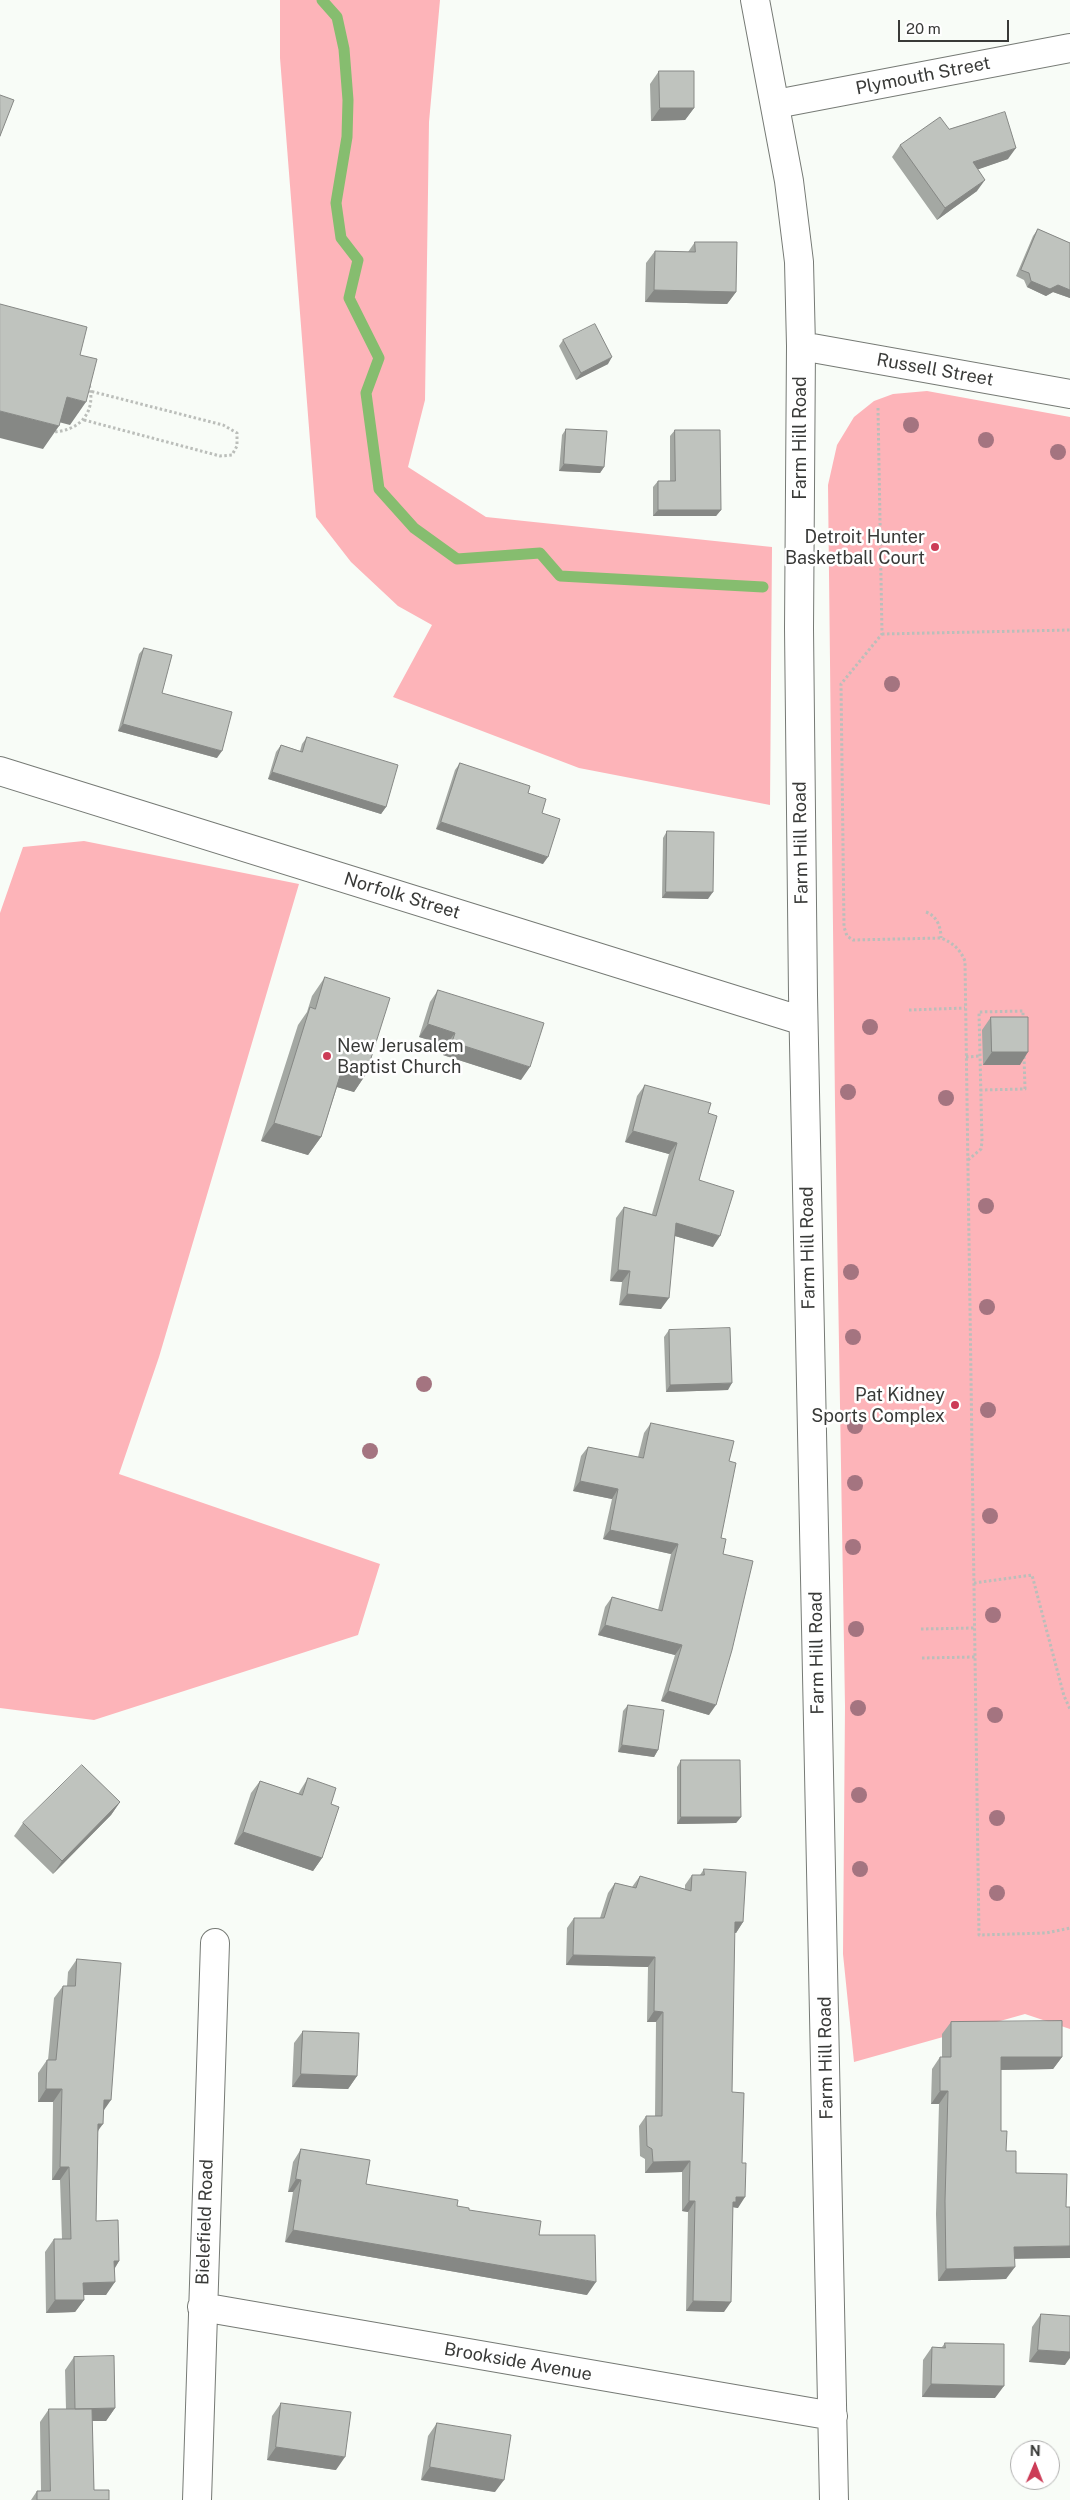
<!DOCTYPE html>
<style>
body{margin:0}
#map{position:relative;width:1070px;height:2500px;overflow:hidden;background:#f8fcf7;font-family:"Public Sans",sans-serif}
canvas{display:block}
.north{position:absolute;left:1010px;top:2440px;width:50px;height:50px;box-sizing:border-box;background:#fff;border:1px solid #b0b0af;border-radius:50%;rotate:1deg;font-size:14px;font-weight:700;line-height:20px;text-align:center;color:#393a38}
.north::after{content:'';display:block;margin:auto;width:18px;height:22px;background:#cc3c57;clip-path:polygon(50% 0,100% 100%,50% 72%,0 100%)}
.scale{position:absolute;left:898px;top:20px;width:111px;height:22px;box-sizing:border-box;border:2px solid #393a38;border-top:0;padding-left:6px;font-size:15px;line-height:18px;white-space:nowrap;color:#393a38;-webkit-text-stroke:4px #fff;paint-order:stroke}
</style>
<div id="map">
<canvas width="1070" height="2500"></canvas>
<div class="north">N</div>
<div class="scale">20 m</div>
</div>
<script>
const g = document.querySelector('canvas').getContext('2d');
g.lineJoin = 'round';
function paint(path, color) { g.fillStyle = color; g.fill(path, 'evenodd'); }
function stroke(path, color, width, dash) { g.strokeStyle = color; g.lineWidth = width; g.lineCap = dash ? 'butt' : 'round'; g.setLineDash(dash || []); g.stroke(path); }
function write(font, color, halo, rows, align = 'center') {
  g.font = font + ' "Public Sans",sans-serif'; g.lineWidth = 5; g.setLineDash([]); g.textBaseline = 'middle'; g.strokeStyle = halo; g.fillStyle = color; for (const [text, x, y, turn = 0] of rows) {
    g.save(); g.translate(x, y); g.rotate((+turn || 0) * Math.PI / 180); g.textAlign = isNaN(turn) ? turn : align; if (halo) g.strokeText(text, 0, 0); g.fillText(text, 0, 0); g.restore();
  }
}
paint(new Path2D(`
 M 280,0 L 440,0 L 429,122 L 425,400 L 408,467 L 486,517 L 772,547 L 770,805 L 579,768 L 393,697 L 432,625 L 398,606 L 351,562 L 316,517 L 280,58 Z
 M 927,391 L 1070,417 L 1070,2029 L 1025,2014 L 854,2062 L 843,1954 L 845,1706 L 835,1104 L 828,485 L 837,445 L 854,417 L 874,401 L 893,394 Z
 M 84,841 L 299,884 L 159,1357 L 119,1474 L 380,1564 L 358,1635 L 94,1720 L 0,1708 L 0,913 L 23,847 Z`), '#fdb4b9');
stroke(new Path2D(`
 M 322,0 L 337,17 L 344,49 L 348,100 L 347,137 L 336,203 L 341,238 L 358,260 L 349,298 L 379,358 L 366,393 L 379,489 L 414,528 L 457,559 L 540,553 L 560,576 L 763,587`), '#86bd6f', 11);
const minor = new Path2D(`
 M 776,104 L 1070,48
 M 801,346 L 799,628 L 803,995 L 834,2500
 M 0,771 L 803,1021
 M 202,2307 L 833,2416
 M 197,2500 L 215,1943`);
const major = new Path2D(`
 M 755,0 L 789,181 L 799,262 L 801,346 L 1070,394`);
stroke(minor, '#767a75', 30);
stroke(major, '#767a75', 30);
stroke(new Path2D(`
 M 878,408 L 882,634 L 841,684 L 844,927 L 847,936 L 853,940 L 941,938 C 953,943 960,949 965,961 L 979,1935 L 1046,1933 L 1070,1928
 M 84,420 L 220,456 L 232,455 L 237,446 L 237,433 L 223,425 L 90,391
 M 50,432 C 79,432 97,413 89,384
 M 882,634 L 1070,630
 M 926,912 C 937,916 941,927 941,938
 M 909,1010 L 965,1008
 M 966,1057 L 980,1056
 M 980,1090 L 1025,1089 L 1024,1056
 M 968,1160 L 981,1149 L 982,1142 L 979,1012 L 1023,1011 L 1023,1019
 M 974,1583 L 1032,1575 L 1064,1696 L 1070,1709
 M 921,1629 L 975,1628
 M 922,1658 L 975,1657`), '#bbbeba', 3, [2.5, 2.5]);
stroke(minor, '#fff', 28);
stroke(major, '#fff', 28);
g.fillStyle = '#a47480';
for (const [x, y] of [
 [911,425],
 [986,440],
 [1058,452],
 [892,684],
 [870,1027],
 [848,1092],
 [946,1098],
 [986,1206],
 [851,1272],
 [987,1307],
 [853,1337],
 [424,1384],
 [988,1410],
 [855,1426],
 [370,1451],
 [855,1483],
 [990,1516],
 [853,1547],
 [993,1615],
 [856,1629],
 [858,1708],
 [995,1715],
 [859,1795],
 [997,1818],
 [860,1869],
 [997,1893]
]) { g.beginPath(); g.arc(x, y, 8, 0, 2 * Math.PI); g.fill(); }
paint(new Path2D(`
 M 659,71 L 694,108 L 685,120 L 651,121 L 650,84 Z
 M 949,129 L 1008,159 L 978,169 L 977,191 L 937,220 L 892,157 L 900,145 Z
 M 1038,229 L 1070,243 L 1070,298 L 1053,292 L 1046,296 L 1027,287 L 1024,280 L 1016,276 L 1033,236 Z
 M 695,242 L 736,292 L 727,304 L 645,302 L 646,263 L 655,251 L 688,252 Z
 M 563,340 L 608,364 L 576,380 L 559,346 Z
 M 566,429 L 604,467 L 600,473 L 559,471 L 562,435 Z
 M 675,430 L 721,510 L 716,516 L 653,516 L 653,487 L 658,481 L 670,481 L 670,436 Z
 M 144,648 L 162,693 L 217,758 L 118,731 L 139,654 Z
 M 307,737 L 386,807 L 381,814 L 268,779 L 276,752 L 281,745 L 300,751 L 302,744 Z
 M 460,763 L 528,793 L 542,813 L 543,864 L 436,829 L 455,770 Z
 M 667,831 L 708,899 L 662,898 L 663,838 Z
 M 325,977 L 366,1074 L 354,1092 L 337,1087 L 321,1137 L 308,1155 L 261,1141 L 298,1025 L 307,1012 L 312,996 Z
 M 438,990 L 521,1080 L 443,1055 L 446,1045 L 419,1037 L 430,1002 Z
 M 991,1017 L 1020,1065 L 983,1065 L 982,1030 Z
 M 645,1085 L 708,1113 L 699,1180 L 713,1247 L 675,1236 L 661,1309 L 619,1305 L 622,1282 L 610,1281 L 616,1218 L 624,1207 L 652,1214 L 669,1154 L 625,1142 L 637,1096 Z
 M 669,1330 L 728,1390 L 666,1392 L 664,1337 Z
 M 651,1423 L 729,1461 L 721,1538 L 723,1554 L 709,1715 L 661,1701 L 675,1655 L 598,1635 L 605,1607 L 612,1597 L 658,1610 L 671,1554 L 603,1539 L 612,1499 L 573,1491 L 581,1456 L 588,1447 L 638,1457 L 644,1433 Z
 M 628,1705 L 658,1750 L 654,1757 L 618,1752 L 623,1711 Z
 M 681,1760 L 741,1817 L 736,1823 L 677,1824 L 677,1767 Z
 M 308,1778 L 331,1804 L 322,1858 L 313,1871 L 234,1844 L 251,1793 L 260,1781 L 298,1794 Z
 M 120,1802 L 111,1815 L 53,1874 L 14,1836 L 23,1823 Z
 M 704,1869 L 743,1922 L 736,1933 L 734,1932 L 732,2092 L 738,2208 L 733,2207 L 724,2312 L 686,2311 L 688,2212 L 682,2211 L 682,2172 L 645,2173 L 645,2159 L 640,2156 L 639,2126 L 646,2116 L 655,2116 L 656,2022 L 647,2022 L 648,1967 L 566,1965 L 567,1928 L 574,1918 L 600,1918 L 608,1893 L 615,1883 L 632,1887 L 640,1876 L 685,1889 L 685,1885 L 692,1875 L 700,1875 Z
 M 77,1959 L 104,2111 L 98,2132 L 96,2221 L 119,2261 L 115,2268 L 106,2295 L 84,2295 L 84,2300 L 75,2312 L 46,2313 L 45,2252 L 54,2239 L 62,2239 L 60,2180 L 52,2180 L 53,2102 L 38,2102 L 38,2073 L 47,2060 L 48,2060 L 54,1998 L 63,1986 L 67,1986 L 68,1972 Z
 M 951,2022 L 1062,2057 L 1053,2069 L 1001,2070 L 1001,2131 L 1006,2151 L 1015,2259 L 1006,2279 L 938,2281 L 936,2214 L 939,2104 L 931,2104 L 932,2069 L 940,2057 L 942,2057 L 942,2034 Z
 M 303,2031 L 357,2076 L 348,2089 L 292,2087 L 294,2043 Z
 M 301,2149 L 366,2184 L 457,2206 L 539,2235 L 587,2295 L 285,2242 L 293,2192 L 288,2192 L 293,2162 Z
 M 1041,2314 L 1065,2365 L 1029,2362 L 1032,2327 Z
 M 945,2343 L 995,2398 L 922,2397 L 923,2360 L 932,2347 L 942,2347 Z
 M 74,2357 L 115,2408 L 106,2421 L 92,2421 L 94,2490 L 109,2500 L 31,2500 L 37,2491 L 41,2491 L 40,2422 L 49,2409 L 66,2409 L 65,2370 Z
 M 281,2403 L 336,2470 L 267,2460 L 272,2416 Z
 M 437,2423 L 495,2492 L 421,2480 L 428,2436 Z`), '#a4a8a3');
paint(new Path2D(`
 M 660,108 L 694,108 L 685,120 L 651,121 Z
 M 1016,148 L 1008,159 L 965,174 L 973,162 Z
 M 985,180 L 977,191 L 937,220 L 945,208 Z
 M 1031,281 L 1058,285 L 1070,290 L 1070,298 L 1053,292 L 1046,296 L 1027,287 Z
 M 654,290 L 736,292 L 727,304 L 645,302 Z
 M 612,357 L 608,364 L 576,380 L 581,373 Z
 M 67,397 L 86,402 L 70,425 L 51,420 Z
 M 0,411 L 59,426 L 43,449 L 0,438 Z
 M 564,464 L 604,467 L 600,473 L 559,471 Z
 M 658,510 L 721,510 L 716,516 L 653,516 Z
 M 123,724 L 222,751 L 217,758 L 118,731 Z
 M 272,772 L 386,807 L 381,814 L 268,779 Z
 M 441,822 L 548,857 L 543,864 L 436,829 Z
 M 666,892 L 713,892 L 708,899 L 662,898 Z
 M 428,1024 L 455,1033 L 446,1045 L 419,1037 Z
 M 452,1042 L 530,1067 L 521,1080 L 443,1055 Z
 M 992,1052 L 1028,1052 L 1020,1065 L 983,1065 Z
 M 343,1066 L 366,1074 L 354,1092 L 330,1085 Z
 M 274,1123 L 321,1137 L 308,1155 L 261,1141 Z
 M 633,1131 L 677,1143 L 669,1154 L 625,1142 Z
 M 676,1223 L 720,1236 L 713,1247 L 668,1234 Z
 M 618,1270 L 630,1271 L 622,1282 L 610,1281 Z
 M 627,1294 L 669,1298 L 661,1309 L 619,1305 Z
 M 732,1383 L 728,1390 L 666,1392 L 670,1385 Z
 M 580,1481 L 618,1489 L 612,1499 L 573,1491 Z
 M 610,1530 L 678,1544 L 671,1554 L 603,1539 Z
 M 605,1625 L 682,1645 L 675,1655 L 598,1635 Z
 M 668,1691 L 716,1705 L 709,1715 L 661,1701 Z
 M 622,1745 L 658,1750 L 654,1757 L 618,1752 Z
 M 120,1802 L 111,1815 L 53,1874 L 62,1861 Z
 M 681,1817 L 741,1817 L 736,1823 L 677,1824 Z
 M 243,1832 L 322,1858 L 313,1871 L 234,1844 Z
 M 735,1922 L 743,1922 L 736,1933 L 727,1932 Z
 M 573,1955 L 655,1957 L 648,1967 L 566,1965 Z
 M 654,2011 L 663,2012 L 656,2022 L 647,2022 Z
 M 1001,2057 L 1062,2057 L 1053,2069 L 992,2070 Z
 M 301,2074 L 357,2076 L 348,2089 L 292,2087 Z
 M 46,2089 L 62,2089 L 53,2102 L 38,2102 Z
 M 940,2091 L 948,2091 L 939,2104 L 931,2104 Z
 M 104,2100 L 111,2100 L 102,2113 Z
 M 98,2124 L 103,2124 L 94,2136 Z
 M 690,2161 L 682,2172 L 645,2173 L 653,2162 Z
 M 60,2167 L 69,2167 L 60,2180 L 52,2180 Z
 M 296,2179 L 301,2180 L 293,2192 L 288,2192 Z
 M 736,2197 L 745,2197 L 738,2208 L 732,2207 L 726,2212 Z
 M 689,2201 L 695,2201 L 688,2212 L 682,2211 Z
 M 293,2230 L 596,2282 L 587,2295 L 285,2242 Z
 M 1070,2246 L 1070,2258 L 1006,2259 L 1014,2247 Z
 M 114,2261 L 119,2261 L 111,2274 Z
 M 1015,2267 L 1006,2279 L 938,2281 L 946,2269 Z
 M 115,2282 L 106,2295 L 75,2295 L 83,2283 Z
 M 55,2300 L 84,2300 L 75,2312 L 46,2313 Z
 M 693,2301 L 731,2302 L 724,2312 L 686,2311 Z
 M 1038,2350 L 1070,2352 L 1070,2358 L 1065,2365 L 1029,2362 Z
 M 931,2384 L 1004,2386 L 995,2398 L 922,2397 Z
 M 115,2408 L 106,2421 L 66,2421 L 75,2409 Z
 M 276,2447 L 345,2457 L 336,2470 L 267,2460 Z
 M 430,2467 L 504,2480 L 495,2492 L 421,2480 Z`), '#868885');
const building = new Path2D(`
 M 659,71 L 694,71 L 694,108 L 660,108 Z
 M 0,95 L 14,100 L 0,136 Z
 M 1005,112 L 1016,148 L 973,162 L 985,180 L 945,208 L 900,145 L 940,117 L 949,129 Z
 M 1038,229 L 1070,243 L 1070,290 L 1058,285 L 1050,289 L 1031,281 L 1029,273 L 1021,270 Z
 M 695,242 L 737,242 L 736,292 L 654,290 L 655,251 L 695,252 Z
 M 0,304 L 87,327 L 80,355 L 97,359 L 86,402 L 67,397 L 59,426 L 0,411 Z
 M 595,324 L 612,357 L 581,373 L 563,340 Z
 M 566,429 L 607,431 L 604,467 L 564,464 Z
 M 675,430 L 720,430 L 721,510 L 658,510 L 658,481 L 675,481 Z
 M 144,648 L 172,655 L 162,693 L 232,712 L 222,751 L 123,724 Z
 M 307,737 L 398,765 L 386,807 L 272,772 L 281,745 L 302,752 Z
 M 460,763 L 530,786 L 528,793 L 546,799 L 542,813 L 560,819 L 548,857 L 441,822 Z
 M 667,831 L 714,832 L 713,892 L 666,892 Z
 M 325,977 L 390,998 L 366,1074 L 343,1066 L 321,1137 L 274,1123 L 310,1007 L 315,1009 Z
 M 438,990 L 544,1023 L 530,1067 L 452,1042 L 455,1033 L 428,1024 Z
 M 991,1017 L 1028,1017 L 1028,1052 L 992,1052 Z
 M 645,1085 L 711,1103 L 708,1113 L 717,1116 L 699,1180 L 734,1191 L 720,1236 L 676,1223 L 669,1298 L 627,1294 L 630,1271 L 618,1270 L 624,1207 L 656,1216 L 677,1143 L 633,1131 Z
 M 730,1328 L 732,1383 L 670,1385 L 669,1330 Z
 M 651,1423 L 734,1441 L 729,1461 L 736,1463 L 721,1538 L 726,1539 L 723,1554 L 753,1561 L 732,1650 L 716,1705 L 668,1691 L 682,1645 L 605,1625 L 612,1597 L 662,1611 L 678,1544 L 610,1530 L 618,1489 L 580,1481 L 588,1447 L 643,1458 Z
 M 628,1705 L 664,1710 L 658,1750 L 622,1745 Z
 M 681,1760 L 740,1760 L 741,1817 L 681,1817 Z
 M 82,1765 L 120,1802 L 62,1861 L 23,1823 Z
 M 308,1778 L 336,1788 L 331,1804 L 339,1807 L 322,1858 L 243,1832 L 260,1781 L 302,1795 Z
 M 704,1869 L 746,1872 L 743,1922 L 735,1922 L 732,2092 L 744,2093 L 742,2163 L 746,2163 L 745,2197 L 736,2197 L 736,2202 L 733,2202 L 731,2302 L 693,2301 L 695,2201 L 689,2201 L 690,2161 L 653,2162 L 652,2149 L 647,2146 L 646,2116 L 662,2116 L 663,2012 L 654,2011 L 655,1957 L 573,1955 L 574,1918 L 604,1918 L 615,1883 L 636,1888 L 640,1876 L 691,1891 L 692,1875 L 704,1875 Z
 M 77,1959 L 121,1963 L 111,2100 L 104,2100 L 103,2124 L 98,2124 L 96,2221 L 118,2220 L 119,2261 L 114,2261 L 115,2282 L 83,2283 L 84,2300 L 55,2300 L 54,2239 L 71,2239 L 69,2167 L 60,2167 L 62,2089 L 46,2089 L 47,2060 L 56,2060 L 63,1986 L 75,1986 Z
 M 1062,2021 L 1062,2057 L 1001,2057 L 1001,2131 L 1007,2131 L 1006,2151 L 1016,2151 L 1016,2173 L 1067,2174 L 1066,2207 L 1070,2207 L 1070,2246 L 1014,2247 L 1015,2267 L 946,2269 L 945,2201 L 948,2091 L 940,2091 L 940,2057 L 951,2057 L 951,2022 Z
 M 303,2031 L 359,2033 L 357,2076 L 301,2074 Z
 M 301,2149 L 370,2160 L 366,2184 L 458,2200 L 457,2206 L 469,2208 L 469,2210 L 541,2221 L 539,2235 L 595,2235 L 596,2282 L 293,2230 L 301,2180 L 296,2179 Z
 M 1041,2314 L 1070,2316 L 1070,2352 L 1038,2350 Z
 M 945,2343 L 1004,2344 L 1004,2386 L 931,2384 L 932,2347 L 945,2348 Z
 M 114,2356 L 115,2408 L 75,2409 L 74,2357 Z
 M 281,2403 L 351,2412 L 345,2457 L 276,2447 Z
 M 49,2409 L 92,2409 L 94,2490 L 109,2490 L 109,2500 L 37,2500 L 37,2491 L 50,2491 Z
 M 437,2423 L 511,2435 L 504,2480 L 430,2467 Z`);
paint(building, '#bfc3be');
stroke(building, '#868885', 1);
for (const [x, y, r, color] of [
 [935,547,5,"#cc3c57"],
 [327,1056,5,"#cc3c57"],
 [955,1405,5,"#cc3c57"]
]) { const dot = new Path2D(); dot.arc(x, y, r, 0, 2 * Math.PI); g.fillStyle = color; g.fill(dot); stroke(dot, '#fff', 2); }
write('18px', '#393a38', '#fff', [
 ["Plymouth Street",923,76,-11],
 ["Russell Street",935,370,10],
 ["Farm Hill Road",800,438,-90],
 ["Farm Hill Road",801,843,-91],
 ["Norfolk Street",402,896,17],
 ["Farm Hill Road",808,1248,-91],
 ["Farm Hill Road",817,1653,-91],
 ["Farm Hill Road",826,2058,-91],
 ["Bielefield Road",205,2222,-88],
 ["Brookside Avenue",518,2362,10]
]);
write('18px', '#393a38', '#fff', [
 ["Detroit Hunter",925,537],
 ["Basketball Court",925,558],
 ["New Jerusalem",337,1046,"left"],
 ["Baptist Church",337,1067,"left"],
 ["Pat Kidney",945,1395],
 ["Sports Complex",945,1416]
], 'right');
</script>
